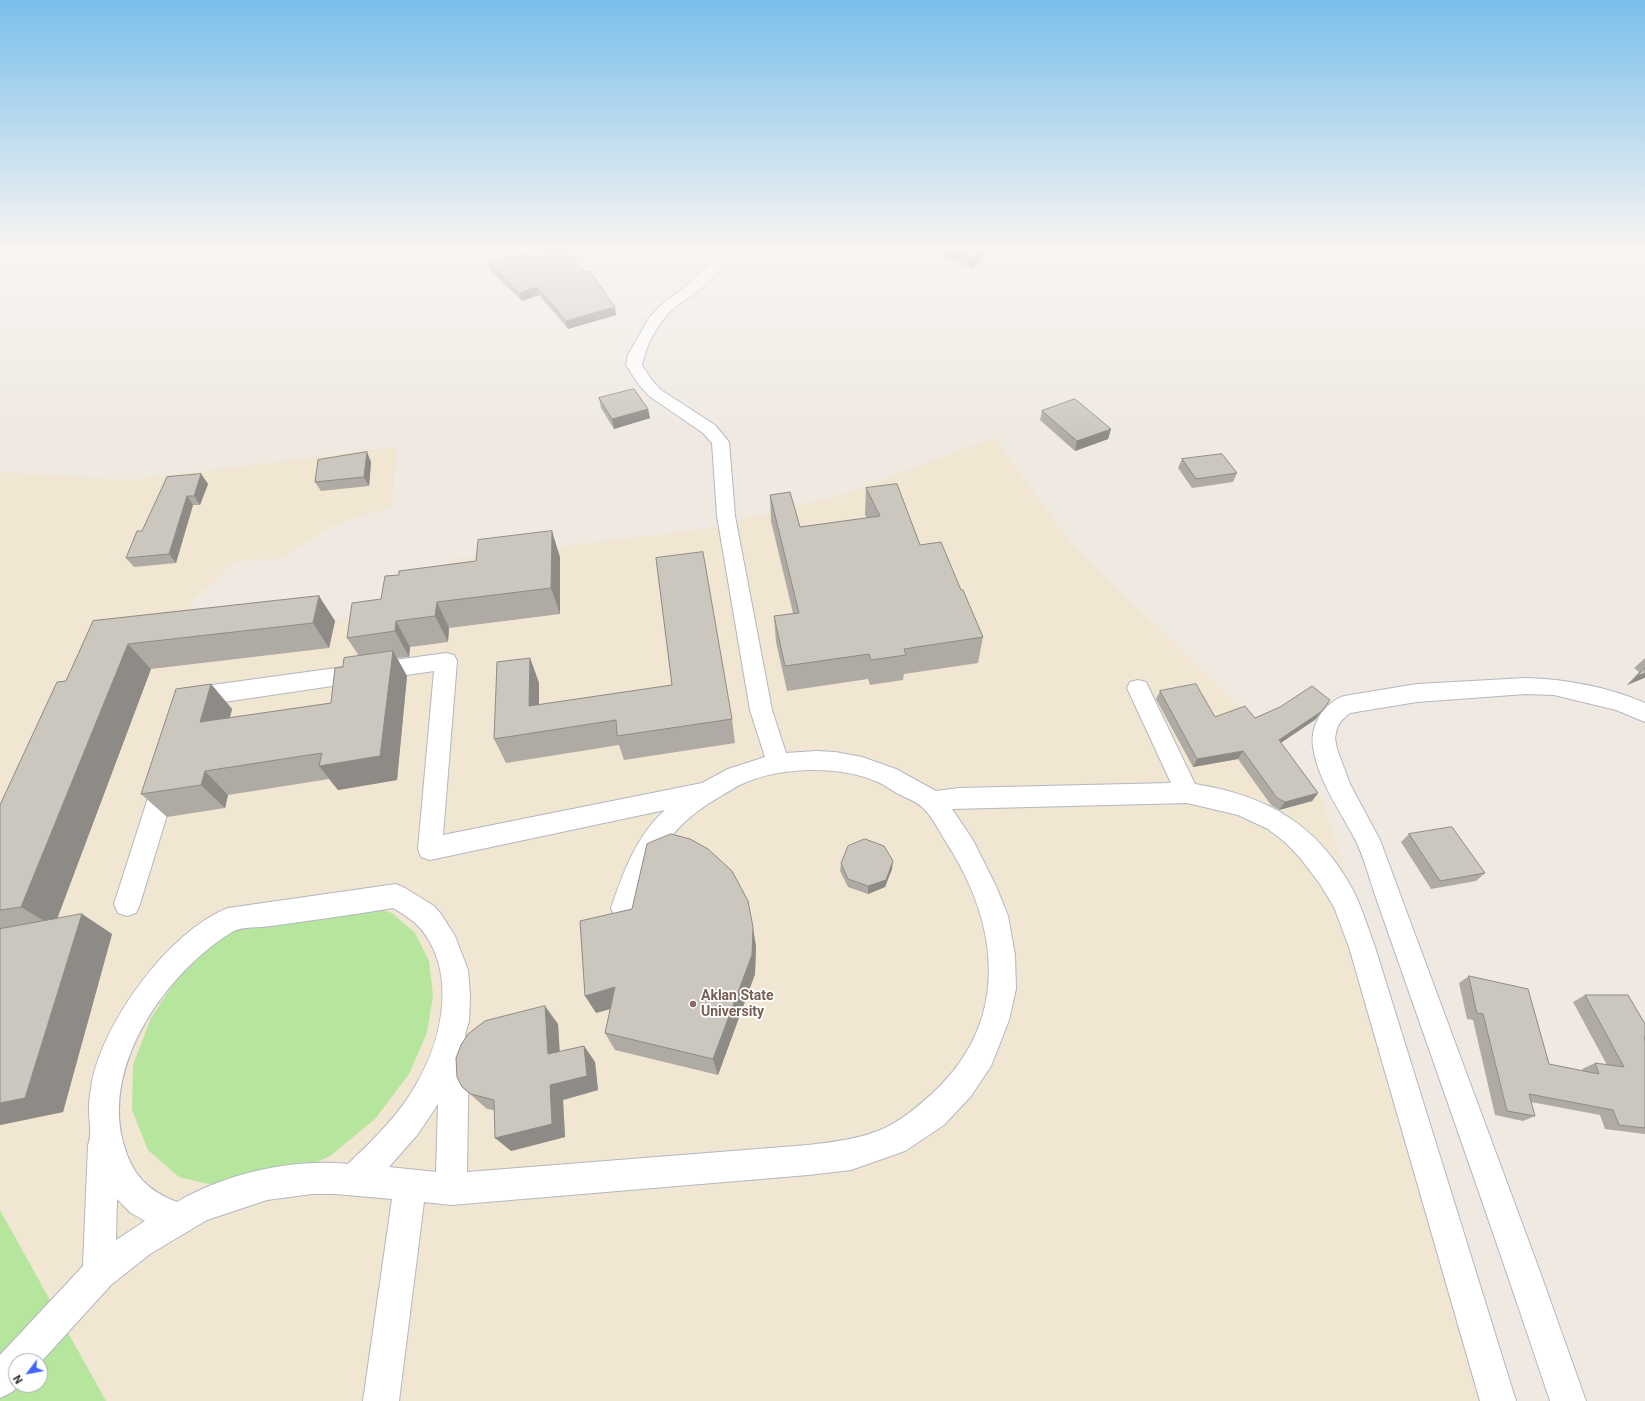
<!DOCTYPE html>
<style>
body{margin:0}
#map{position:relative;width:1645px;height:1401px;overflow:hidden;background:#efe9e1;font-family:Roboto,sans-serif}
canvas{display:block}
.north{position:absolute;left:8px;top:1353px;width:40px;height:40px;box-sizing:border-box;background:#fff;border:1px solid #ababab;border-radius:50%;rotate:238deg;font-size:11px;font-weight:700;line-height:16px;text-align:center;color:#2e2e2e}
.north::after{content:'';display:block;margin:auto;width:14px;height:18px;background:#4264fb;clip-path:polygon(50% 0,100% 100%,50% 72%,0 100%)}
</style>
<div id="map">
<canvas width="1645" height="1401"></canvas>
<div class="north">N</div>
</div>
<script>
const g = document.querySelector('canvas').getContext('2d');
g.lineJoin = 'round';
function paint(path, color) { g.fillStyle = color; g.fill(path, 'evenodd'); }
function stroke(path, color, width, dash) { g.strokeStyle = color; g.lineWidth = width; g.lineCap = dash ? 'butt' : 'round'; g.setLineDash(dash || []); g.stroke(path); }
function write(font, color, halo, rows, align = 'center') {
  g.font = font + ' Roboto,sans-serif'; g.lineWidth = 3.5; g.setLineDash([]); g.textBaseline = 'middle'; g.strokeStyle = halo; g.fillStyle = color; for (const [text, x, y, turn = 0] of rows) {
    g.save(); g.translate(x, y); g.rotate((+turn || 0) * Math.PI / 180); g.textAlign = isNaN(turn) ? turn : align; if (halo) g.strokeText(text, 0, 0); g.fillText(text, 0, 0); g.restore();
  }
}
paint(new Path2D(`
 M 994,438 L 1072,545 L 1257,723 L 1322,799 L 1509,1401 L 106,1401 L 0,1210 L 0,472 L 129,480 L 396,447 L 392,507 L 331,526 L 281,558 L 235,562 L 193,600 L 183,632 L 371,616 L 456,559 L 698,530 L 835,497 Z`), '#f0e6d1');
paint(new Path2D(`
 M 379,909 L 392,913 L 415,933 L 429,961 L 433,995 L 427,1033 L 409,1074 L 375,1119 L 330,1156 L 278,1180 L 225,1188 L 179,1177 L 148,1150 L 132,1110 L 133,1065 L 151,1018 L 180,974 L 219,939 L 236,928 Z
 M 0,1210 L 106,1401 L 0,1401 ZM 16,1361 L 40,1361 L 40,1385 L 16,1385 Z`), '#b6e59e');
const minor = new Path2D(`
 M 724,247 L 738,247 C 727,262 713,279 698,291 C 690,297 681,302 673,309 C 658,323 646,345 642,365 L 651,379 L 661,390 L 715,425 L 729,442 L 735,516 L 772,710 L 786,753 L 816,751 L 835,752 L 862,757 L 896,769 L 936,791 L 959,788 L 1171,783 L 1127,688 L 1130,682 L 1138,680 L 1146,682 L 1195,784 C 1268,796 1317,824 1353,890 C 1362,908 1368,928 1375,947 L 1516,1401 L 1480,1401 L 1349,947 L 1334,907 L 1320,884 L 1301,859 L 1286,843 L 1268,829 L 1238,815 L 1187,803 L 952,809 L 973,840 L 996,886 L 1008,916 L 1015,955 L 1016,989 L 1009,1020 L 995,1056 L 991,1066 L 971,1096 L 944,1125 L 905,1151 L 851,1170 L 808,1175 L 451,1205 L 424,1202 L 399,1401 L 363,1401 L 392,1199 L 335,1194 L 312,1194 L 267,1200 L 207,1220 L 150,1254 L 111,1285 L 40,1363 L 40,1361 L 16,1361 L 16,1385 L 19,1385 L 12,1392 L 0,1398 L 0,1355 L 83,1266 L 88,1145 C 93,1132 88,1120 89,1106 C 89,1098 91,1090 92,1082 C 104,1021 169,931 228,908 L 396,884 L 405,888 L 434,906 L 441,914 L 455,936 L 468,970 L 470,995 L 469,1021 L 465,1035 L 469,1045 L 467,1172 L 808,1145 C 834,1142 860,1139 885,1128 C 904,1119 922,1103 938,1088 C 1011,1016 998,922 946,842 C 940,832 934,820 926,811 C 920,803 907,798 898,794 C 892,790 886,786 880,783 C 842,765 781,766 742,784 C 735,787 728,792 721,796 C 704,806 688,817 675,832 C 663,847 652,863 645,881 C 641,893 638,905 633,917 L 624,920 L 615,917 L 611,908 C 623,873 636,836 665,810 L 430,860 L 421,857 L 418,849 L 434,671 L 190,707 L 182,704 L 179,698 L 182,691 L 190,688 L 446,653 L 454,655 L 457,661 L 443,835 L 702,783 L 728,769 L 765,757 L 750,710 L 717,516 L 712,443 L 703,433 L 649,396 L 639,385 L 626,365 L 628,355 L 649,318 L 663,303 L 689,284 ZM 393,908 C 403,914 413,920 420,928 C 457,971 443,1038 417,1083 C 400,1114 374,1139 348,1164 C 293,1158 224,1174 177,1202 C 147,1191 131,1173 123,1142 C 102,1063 167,972 232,932 C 242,926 259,928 271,926 C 311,920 352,915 393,908 ZM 438,1104 L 436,1172 L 389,1167 L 418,1134 ZM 117,1199 L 131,1213 L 145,1221 L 116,1240 Z
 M 1526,678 C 1566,679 1608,687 1645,703 L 1645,722 L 1616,710 L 1554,695 L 1526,694 L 1417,702 L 1350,713 L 1341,721 L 1337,728 L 1335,738 L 1337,749 L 1350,784 L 1380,840 L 1539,1269 L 1586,1401 L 1550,1401 C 1494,1232 1434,1064 1375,895 C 1369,877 1364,858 1356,841 C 1341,812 1318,781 1313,747 C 1310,726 1323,703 1344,696 L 1417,684 Z
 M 166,769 L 174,772 L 178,779 L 140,904 L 136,913 L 127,916 L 118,913 L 114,904 L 154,779 L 158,772 Z`);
stroke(minor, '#b4b7c1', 2);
paint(minor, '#fff');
paint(new Path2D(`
 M 943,248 L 979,261 L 972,268 L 942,256 Z
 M 488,263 L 585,272 L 616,315 L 568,329 L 539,295 L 522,301 L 491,271 Z
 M 599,398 L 648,409 L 650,418 L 614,429 L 601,408 Z
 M 1042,411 L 1111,429 L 1108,439 L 1075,451 L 1040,420 Z
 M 1182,459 L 1237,473 L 1233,482 L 1192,488 L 1178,468 Z
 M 371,462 L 369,486 L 321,491 L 315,482 Z
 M 201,474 L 208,484 L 200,505 L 193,505 L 176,563 L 134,567 L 126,558 L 142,531 Z
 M 866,488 L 920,545 L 961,590 L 983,637 L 978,663 L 904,674 L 903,680 L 870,685 L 868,679 L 787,691 L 776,642 L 774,616 L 793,613 L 771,521 L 770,495 L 800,527 L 867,518 L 865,515 Z
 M 560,557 L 560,614 L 449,628 L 448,642 L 410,647 L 409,657 L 397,658 L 407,676 L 397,780 L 338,790 L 329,779 L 228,795 L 225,808 L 167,817 L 141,794 L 211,684 L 232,709 L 230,718 L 331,703 L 359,656 L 347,638 L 381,599 Z
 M 319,596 L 335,621 L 329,648 L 151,669 L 57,919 L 82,914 L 112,934 L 63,1112 L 0,1125 L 0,805 L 66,681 L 93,621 Z
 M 530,658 L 539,683 L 539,704 L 732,719 L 735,743 L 624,760 L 619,745 L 506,763 L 494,739 Z
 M 1645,658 L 1645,678 L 1644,678 L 1627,685 L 1639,672 L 1634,668 Z
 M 1160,691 L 1215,717 L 1316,719 L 1281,743 L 1318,793 L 1312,801 L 1279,810 L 1271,805 L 1238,759 L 1193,767 L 1156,699 Z
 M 1409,834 L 1485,873 L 1476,881 L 1431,889 L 1401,842 Z
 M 841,863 L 892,869 L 885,887 L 868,894 L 848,887 L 840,871 Z
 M 756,946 L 755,974 L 718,1075 L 615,1050 L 605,1033 L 610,1009 L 596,1013 Z
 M 1469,976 L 1549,1064 L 1583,1071 L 1582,1069 L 1595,1063 L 1607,1065 L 1573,1002 L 1585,995 L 1645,1024 L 1645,1134 L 1605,1129 L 1600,1115 L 1531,1102 L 1535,1116 L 1523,1121 L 1495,1115 L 1473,1020 L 1467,1019 L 1459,983 Z
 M 558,1024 L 559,1052 L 584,1046 L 595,1062 L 598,1090 L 563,1100 L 565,1137 L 511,1151 L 494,1110 L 487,1109 L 462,1087 Z`), '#afaba4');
paint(new Path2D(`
 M 985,247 L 991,247 L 979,261 L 972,268 L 973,259 Z
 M 537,287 L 539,295 L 522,301 L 519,293 Z
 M 615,307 L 616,315 L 568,329 L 566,321 Z
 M 648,409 L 650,418 L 614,429 L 612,419 Z
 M 1111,429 L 1108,439 L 1075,451 L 1077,441 Z
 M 367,452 L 371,462 L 369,486 L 364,477 Z
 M 201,474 L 208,484 L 200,505 L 194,496 Z
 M 187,496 L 193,505 L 176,563 L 169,554 Z
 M 552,531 L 560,557 L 560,614 L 551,588 Z
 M 319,596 L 335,621 L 329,648 L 313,623 Z
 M 437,602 L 449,628 L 448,642 L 435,616 Z
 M 396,621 L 410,647 L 409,657 L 395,631 Z
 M 128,644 L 151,669 L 54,927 L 21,907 Z
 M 393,651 L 407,676 L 397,780 L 338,790 L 319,766 Z
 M 530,658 L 539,683 L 539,730 L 529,706 Z
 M 1645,673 L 1645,677 L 1644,678 L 1627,685 L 1637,676 Z
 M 211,684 L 232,709 L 222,746 L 200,722 Z
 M 1322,711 L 1316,719 L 1273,748 L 1279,740 Z
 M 1243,751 L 1238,759 L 1193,767 L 1197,759 Z
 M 205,771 L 228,795 L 225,808 L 201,785 Z
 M 1318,793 L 1312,801 L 1279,810 L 1285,802 Z
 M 893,861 L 892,869 L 885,887 L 868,894 L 868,886 Z
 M 82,914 L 112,934 L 63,1112 L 0,1125 L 0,1103 Z
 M 753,927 L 756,946 L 755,974 L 718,1075 L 713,1059 Z
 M 615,987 L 624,1005 L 596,1013 L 585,996 Z
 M 545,1006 L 558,1024 L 561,1070 L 548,1054 Z
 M 584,1046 L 595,1062 L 598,1090 L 563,1100 L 565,1137 L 511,1151 L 495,1138 L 550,1085 Z`), '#8e8b86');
const building = new Path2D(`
 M 565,247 L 585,272 L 589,270 L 615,307 L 566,321 L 537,287 L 519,293 L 488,263 L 544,248 L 549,250 Z
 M 944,247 L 985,247 L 981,252 L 973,259 L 943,248 Z
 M 634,389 L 648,409 L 612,419 L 599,398 Z
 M 1075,399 L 1111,429 L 1077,441 L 1042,411 Z
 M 367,452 L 364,477 L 315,482 L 318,460 Z
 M 1222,454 L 1237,473 L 1196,479 L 1182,459 Z
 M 201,474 L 194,496 L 187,496 L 169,554 L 126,558 L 137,531 L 142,531 L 167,477 Z
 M 897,484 L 920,545 L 941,542 L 961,590 L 963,590 L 983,637 L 904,649 L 906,655 L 871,660 L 869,654 L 785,666 L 774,616 L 799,613 L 770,495 L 790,492 L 800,527 L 880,516 L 866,488 Z
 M 552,531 L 551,588 L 437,602 L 435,616 L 396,621 L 395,631 L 347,638 L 352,603 L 381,599 L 385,576 L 399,575 L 399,571 L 476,561 L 478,540 Z
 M 703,552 L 732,719 L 617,736 L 616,720 L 494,739 L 497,662 L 530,658 L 529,706 L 672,685 L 656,558 Z
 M 319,596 L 313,623 L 128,644 L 21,907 L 0,910 L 0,805 L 57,682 L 66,681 L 93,621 Z
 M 393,651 L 380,756 L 319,766 L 322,753 L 205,771 L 201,785 L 141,794 L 176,689 L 211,684 L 200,722 L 331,703 L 335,668 L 343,667 L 344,658 Z
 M 1645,668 L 1645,673 L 1637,676 Z
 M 1196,684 L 1215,717 L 1245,706 L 1255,718 L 1280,707 L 1312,686 L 1330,700 L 1322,711 L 1279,740 L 1318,793 L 1285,802 L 1277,798 L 1243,751 L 1197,759 L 1160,691 Z
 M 1452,827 L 1485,873 L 1440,881 L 1409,834 Z
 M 671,834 L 690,839 L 708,849 L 732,871 L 748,901 L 753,927 L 752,955 L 713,1059 L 605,1033 L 615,987 L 585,996 L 580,921 L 632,909 L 647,844 Z
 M 865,839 L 884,846 L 893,861 L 886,880 L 868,886 L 848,879 L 841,863 L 848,846 Z
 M 82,914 L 25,1098 L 0,1103 L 0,929 Z
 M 1469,976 L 1528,989 L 1549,1064 L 1599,1074 L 1595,1063 L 1624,1067 L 1585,995 L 1628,995 L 1645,1024 L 1645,1037 L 1644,1037 L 1645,1041 L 1645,1128 L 1619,1125 L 1613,1110 L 1529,1094 L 1535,1116 L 1507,1111 L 1483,1014 L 1477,1013 Z
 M 545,1006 L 548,1054 L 584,1046 L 587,1076 L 550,1085 L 552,1124 L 495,1138 L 494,1100 L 471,1094 L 462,1087 L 457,1077 L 456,1058 L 461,1045 L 468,1034 L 485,1021 Z`);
paint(building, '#cbc7bf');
stroke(building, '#8e8b86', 1);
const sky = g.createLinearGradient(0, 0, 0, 443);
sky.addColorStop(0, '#7abfeb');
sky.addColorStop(0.56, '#f8f5f2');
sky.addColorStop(1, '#f8f5f200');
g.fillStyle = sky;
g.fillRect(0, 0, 1645, 443);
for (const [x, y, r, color] of [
 [693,1004,4,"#8d6e63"]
]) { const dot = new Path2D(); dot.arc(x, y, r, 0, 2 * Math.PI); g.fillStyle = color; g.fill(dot); stroke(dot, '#fff', 1.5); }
write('bold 14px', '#785e54', '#fff', [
 ["Aklan State",701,996],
 ["University",701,1012]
], 'left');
</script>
